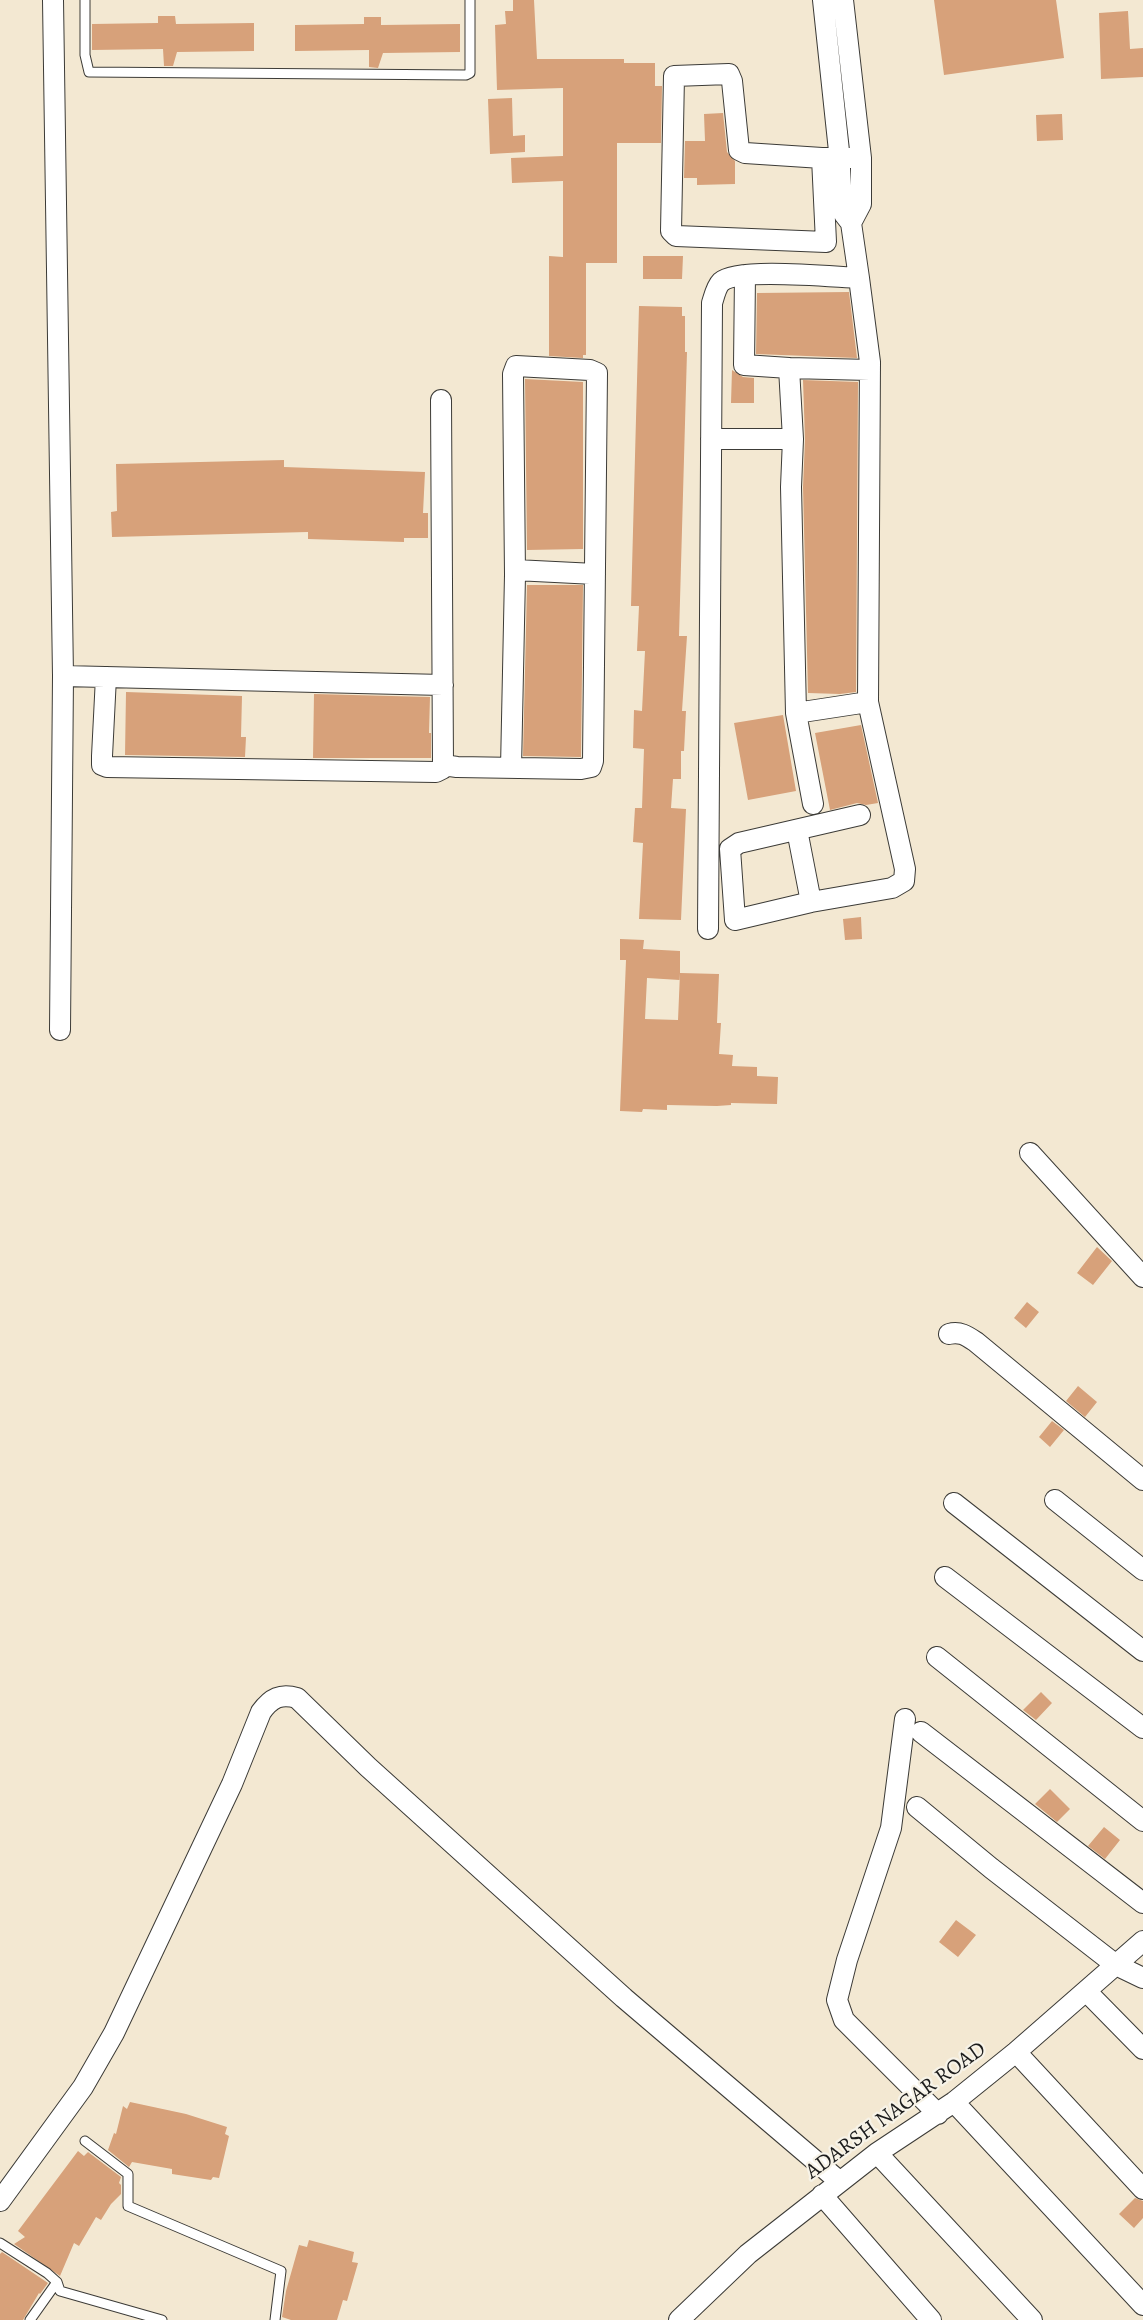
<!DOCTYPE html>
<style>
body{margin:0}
canvas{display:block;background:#f3e8d2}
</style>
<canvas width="1143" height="2320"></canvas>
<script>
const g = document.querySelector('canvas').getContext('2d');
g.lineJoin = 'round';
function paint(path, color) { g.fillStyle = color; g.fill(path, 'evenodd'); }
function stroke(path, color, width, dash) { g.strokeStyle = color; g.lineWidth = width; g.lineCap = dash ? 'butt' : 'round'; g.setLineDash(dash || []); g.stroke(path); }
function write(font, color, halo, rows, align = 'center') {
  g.font = font + ' Alegreya,serif'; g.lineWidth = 4.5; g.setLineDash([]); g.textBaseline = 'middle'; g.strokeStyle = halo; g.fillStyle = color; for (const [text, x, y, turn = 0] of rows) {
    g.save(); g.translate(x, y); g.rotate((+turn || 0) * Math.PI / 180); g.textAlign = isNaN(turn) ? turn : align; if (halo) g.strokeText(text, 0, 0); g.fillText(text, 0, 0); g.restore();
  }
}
paint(new Path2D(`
 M 513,0 L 534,0 L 537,59 L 624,59 L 624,63 L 655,63 L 655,86 L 662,86 L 661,143 L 617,143 L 617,263 L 586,263 L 586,355 L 583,355 L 583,358 L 549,356 L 549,256 L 563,257 L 563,181 L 512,183 L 511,158 L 563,156 L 563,88 L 497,90 L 495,25 L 506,24 L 505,11 L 513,11 Z
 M 934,0 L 1056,0 L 1064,58 L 944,75 Z
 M 1128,11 L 1130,49 L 1143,48 L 1143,77 L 1101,79 L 1099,13 Z
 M 158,16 L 175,16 L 176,24 L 254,23 L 254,51 L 177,52 L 173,66 L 164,66 L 163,49 L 92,50 L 92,24 L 158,23 Z
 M 364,17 L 381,17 L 381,25 L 460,24 L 460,52 L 383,53 L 378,68 L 369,67 L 369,50 L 295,51 L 295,25 L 364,24 Z
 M 512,98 L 513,136 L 525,135 L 525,152 L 490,154 L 488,99 Z
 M 723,113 L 727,152 L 735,161 L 735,184 L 697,185 L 697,178 L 684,178 L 685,141 L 705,141 L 704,114 Z
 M 1062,114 L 1063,140 L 1037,141 L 1036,115 Z
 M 643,256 L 683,256 L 682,279 L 643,279 Z
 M 849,292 L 857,358 L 756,354 L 757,293 Z
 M 639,306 L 682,307 L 682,316 L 685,316 L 685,352 L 687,352 L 679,636 L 687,636 L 682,711 L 686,711 L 684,751 L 681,751 L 681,779 L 673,779 L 671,808 L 686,809 L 681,920 L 639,919 L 643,843 L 633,842 L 635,808 L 642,808 L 644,749 L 633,748 L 634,710 L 642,711 L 645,651 L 637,651 L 639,606 L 631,606 Z
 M 732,370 L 743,377 L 754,378 L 754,403 L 731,403 Z
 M 525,379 L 583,382 L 583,549 L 527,550 Z
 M 803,380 L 858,382 L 856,692 L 840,694 L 808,693 L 803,487 L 805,440 Z
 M 284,460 L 284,467 L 425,472 L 423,513 L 428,513 L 428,538 L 404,538 L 404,542 L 308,539 L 308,532 L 112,537 L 111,512 L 117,511 L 116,464 Z
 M 527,585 L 583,585 L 581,757 L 523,756 Z
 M 126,692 L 242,696 L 241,737 L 246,737 L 245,757 L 125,755 Z
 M 314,694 L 430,697 L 429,733 L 431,733 L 431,758 L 313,758 Z
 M 783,715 L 796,791 L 748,800 L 734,723 Z
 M 861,725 L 878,803 L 866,805 L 857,803 L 830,810 L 815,733 Z
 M 861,917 L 862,939 L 845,940 L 843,919 Z
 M 620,939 L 644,940 L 643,949 L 680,951 L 680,980 L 647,978 L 645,1019 L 678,1020 L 680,973 L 719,974 L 717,1023 L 721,1023 L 719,1054 L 733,1055 L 732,1066 L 757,1067 L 757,1076 L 778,1077 L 777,1104 L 731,1103 L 731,1105 L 717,1106 L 667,1105 L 667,1110 L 643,1109 L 642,1112 L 620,1111 L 626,960 L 620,960 Z
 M 1097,1247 L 1112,1261 L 1093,1285 L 1077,1273 Z
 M 1027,1302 L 1039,1312 L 1026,1328 L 1014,1318 Z
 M 1078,1386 L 1097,1402 L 1085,1417 L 1066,1401 Z
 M 1052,1421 L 1064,1430 L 1050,1447 L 1039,1437 Z
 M 1041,1692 L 1052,1703 L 1036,1720 L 1023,1710 Z
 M 1050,1789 L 1070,1809 L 1057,1822 L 1035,1804 Z
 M 1104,1827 L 1120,1840 L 1105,1859 L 1088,1846 Z
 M 956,1920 L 976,1935 L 958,1957 L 939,1942 Z
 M 130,2102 L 186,2114 L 227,2127 L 225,2134 L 229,2136 L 219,2178 L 213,2177 L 211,2180 L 172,2174 L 172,2169 L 132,2162 L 129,2167 L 108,2150 L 114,2133 L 116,2134 L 123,2106 L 127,2109 Z
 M 78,2151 L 84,2156 L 88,2152 L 121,2177 L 119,2183 L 121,2185 L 121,2194 L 111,2204 L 101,2220 L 96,2217 L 79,2246 L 74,2243 L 60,2276 L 14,2244 L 25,2237 L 18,2231 Z
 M 1135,2198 L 1143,2201 L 1143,2218 L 1134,2228 L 1119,2214 Z
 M 309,2240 L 354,2252 L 352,2262 L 358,2263 L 347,2301 L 343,2300 L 337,2320 L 291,2320 L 282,2317 L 286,2291 L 299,2245 L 307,2247 Z
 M 2,2252 L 48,2283 L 40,2294 L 39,2293 L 23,2320 L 0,2320 L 0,2254 Z`), '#d7a17a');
const service = new Path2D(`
 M 85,0 L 85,55 L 89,72 L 466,75 L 470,73 L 470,0
 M 85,2141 L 128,2174 L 128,2206 L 281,2271 L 275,2320
 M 0,2243 L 47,2273 L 57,2282 L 60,2291 L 162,2320
 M 30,2320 L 57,2282`);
const minor = new Path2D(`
 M 53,0 L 63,676 L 60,1030
 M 843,0 L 861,158 L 861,204 L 851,223
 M 822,158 L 826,242 L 676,236 L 671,231 L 674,76 L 729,74 L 732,81 L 739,150 L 745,153 L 822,158 L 861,158
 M 745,275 L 744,365 L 789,368
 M 859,278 L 870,362 L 868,702 L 905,869 L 904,881 L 892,888 L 811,902 L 735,920 L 730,849 L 739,843 L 860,815
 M 441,400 L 443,765 L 457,767 L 581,769 L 591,767 L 593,761 L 597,373 L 590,370 L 516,366 L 513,374 L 515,575 L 511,768
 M 711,439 L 793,439 L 791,487 L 796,713
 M 793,439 L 789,368 L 870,370
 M 515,570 L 595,574
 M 63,676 L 443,685
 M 106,677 L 102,756 L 102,765 L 107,767 L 436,772 L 442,769 L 443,765
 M 813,804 L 796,713 L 868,702
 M 797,830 L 811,902
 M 708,929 L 712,303 C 714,297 716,287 721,282 C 738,267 833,277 859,278 L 851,223 L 844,214 L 842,203 L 839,151 L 823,0
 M 1030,1153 L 1143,1277
 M 949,1334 C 960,1331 967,1336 976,1342 L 1143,1480
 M 1055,1500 L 1143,1570
 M 954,1503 L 1143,1651
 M 945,1577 L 1143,1728
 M 937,1657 L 1143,1821
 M 905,1719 L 891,1828 L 847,1960 L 837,2000 L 844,2020 L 938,2114
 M 921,1732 L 1143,1903
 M 917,1807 L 991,1868 L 1116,1965 L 1143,1978
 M 1086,1991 L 1143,2049
 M 1016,2052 L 1143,2189
 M 954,2102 L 1143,2305
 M 877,2153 L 1032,2320
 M 822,2195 L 931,2320
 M 0,2201 L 83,2087 L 114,2033 L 232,1784 L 261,1712 C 271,1698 281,1693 297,1698 L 368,1767 L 624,1998 L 839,2181
 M 679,2320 L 748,2254 L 877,2153 L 954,2102 L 1016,2052 L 1143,1941`);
stroke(service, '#3c3b37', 11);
stroke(minor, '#3c3b37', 22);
stroke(service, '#fff', 9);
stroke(minor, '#fff', 20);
write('22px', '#1c1c1c', '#f7f3e8', [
 ["ADARSH NAGAR ROAD",896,2111,-36]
]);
</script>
